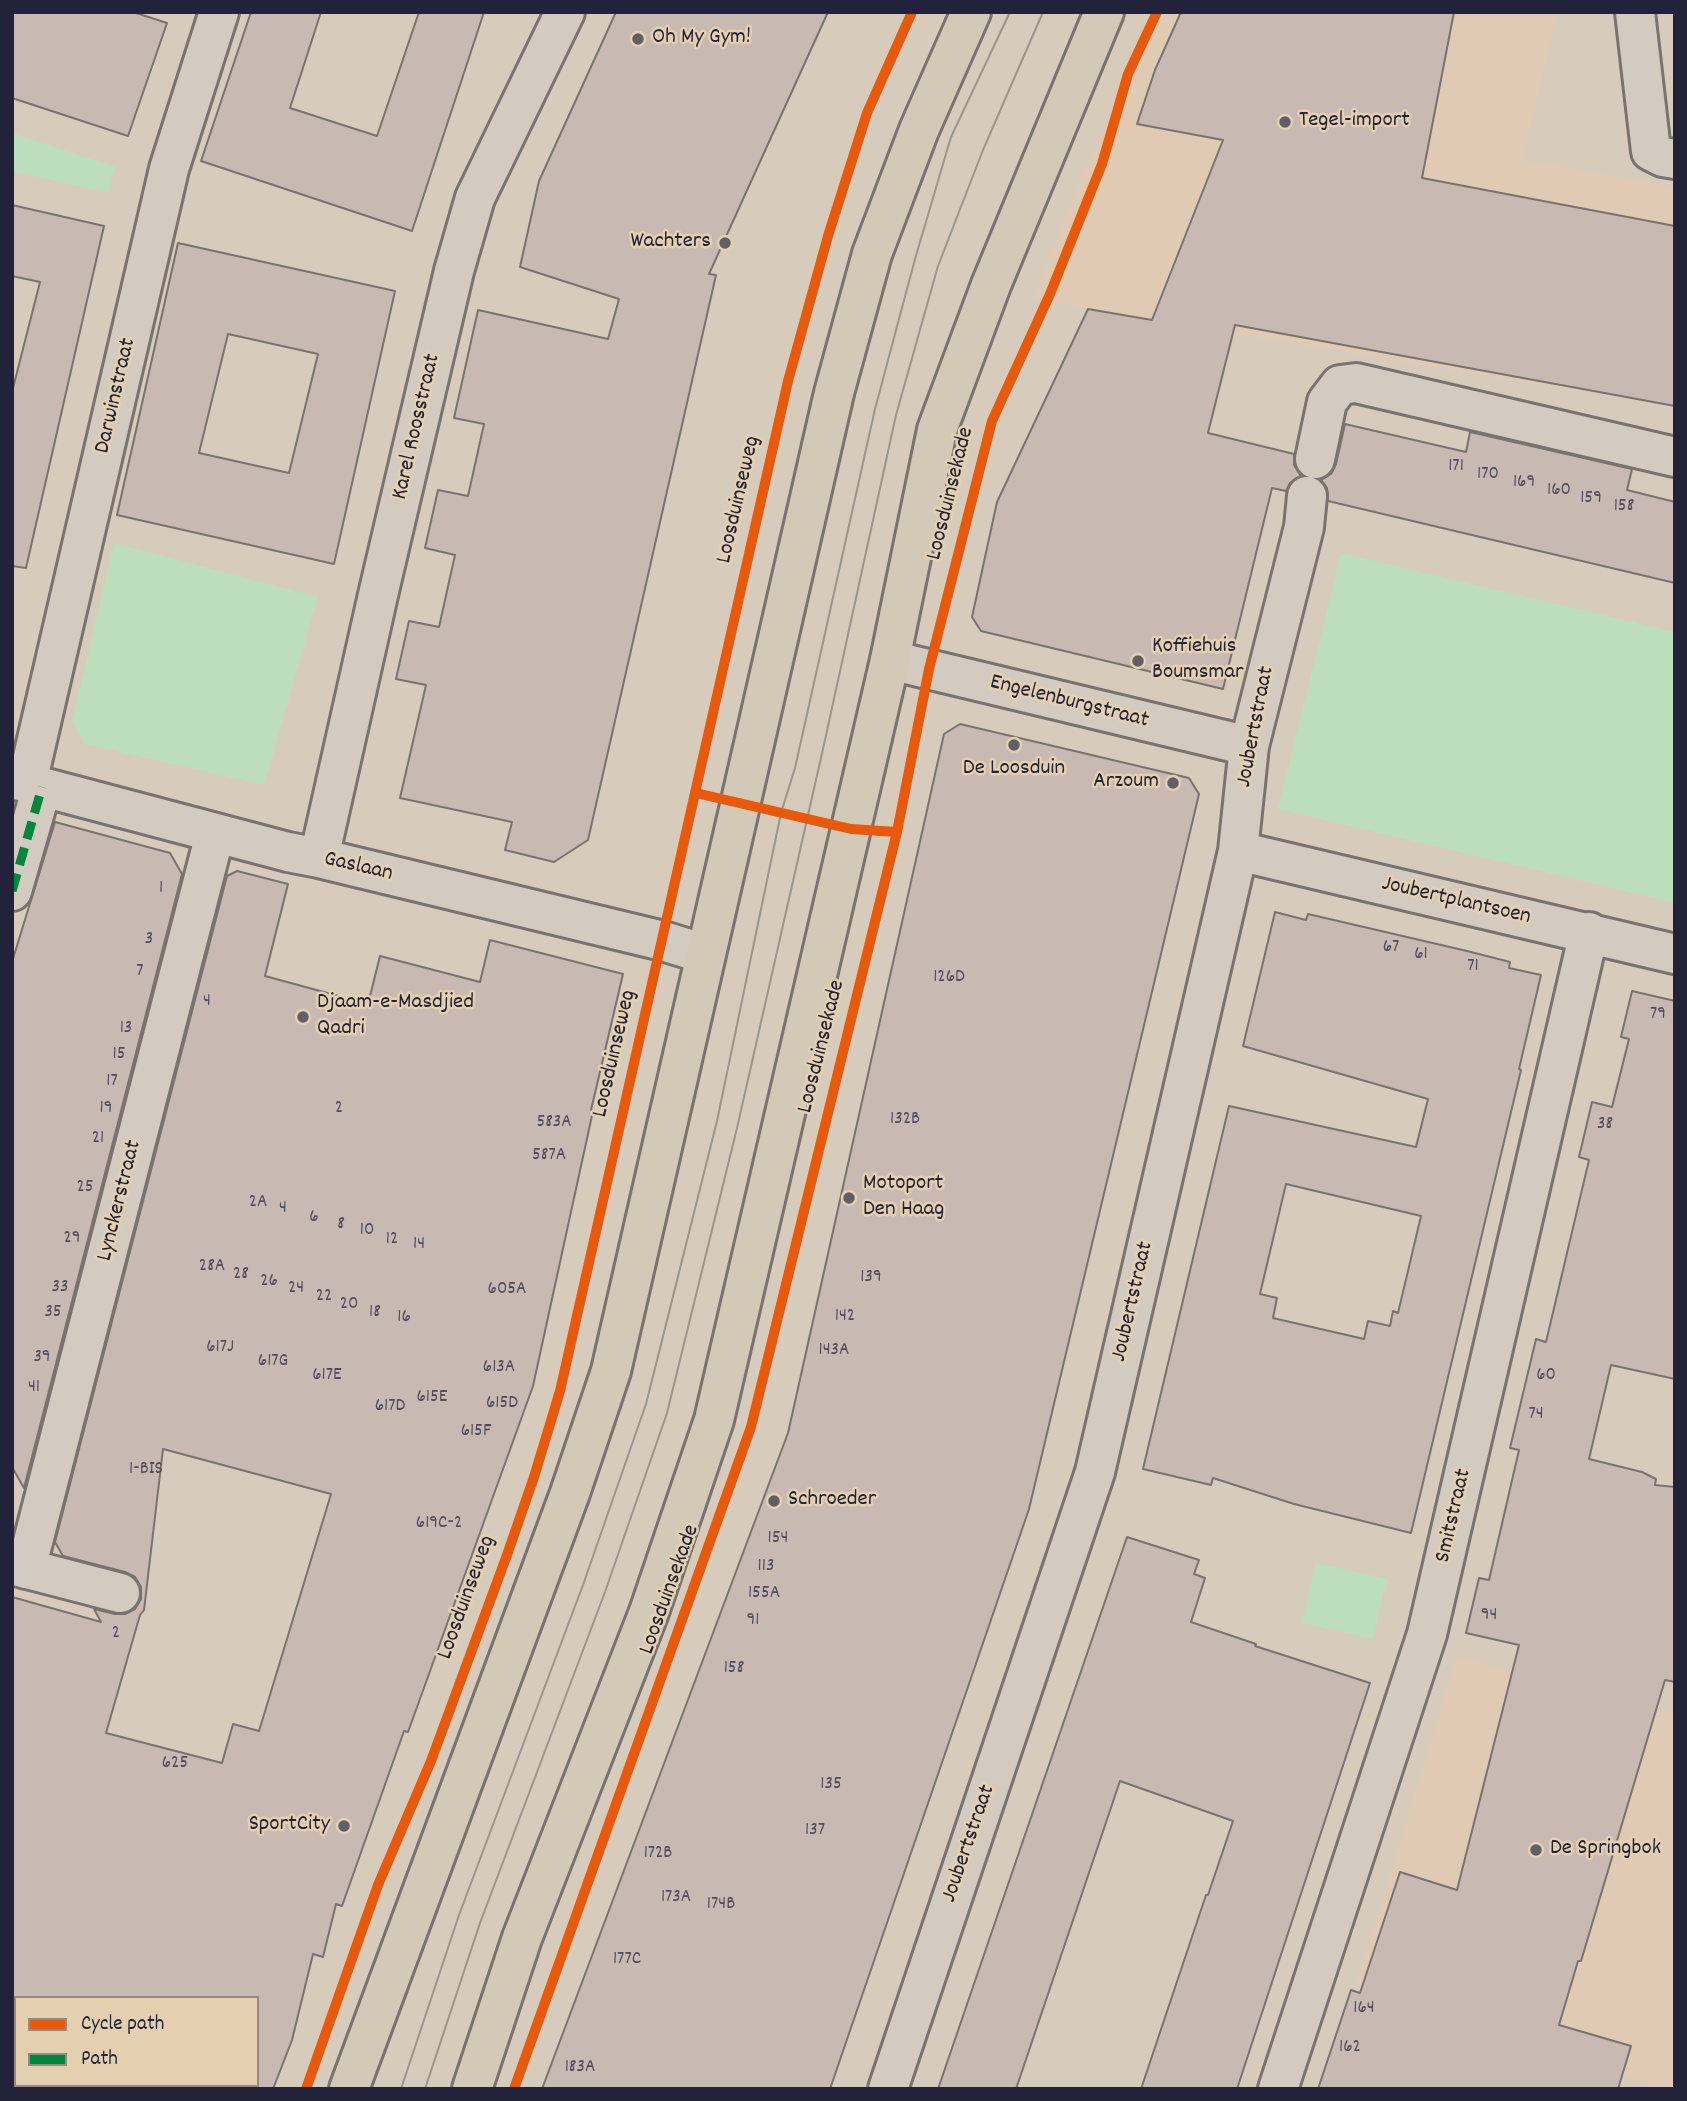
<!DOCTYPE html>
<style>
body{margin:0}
#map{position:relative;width:1687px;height:2101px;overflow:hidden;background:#d7ccbb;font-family:Dekko,sans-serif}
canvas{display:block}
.frame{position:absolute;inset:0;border:14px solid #22223b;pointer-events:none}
.legend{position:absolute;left:14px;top:1996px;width:245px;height:91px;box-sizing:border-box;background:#e4d0ae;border:2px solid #968a80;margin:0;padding:9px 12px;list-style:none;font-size:21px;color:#22223b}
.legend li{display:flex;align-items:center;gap:14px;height:35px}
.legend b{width:35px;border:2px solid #968a80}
</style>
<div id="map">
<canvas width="1687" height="2101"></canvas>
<div class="frame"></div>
<ul class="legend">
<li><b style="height:9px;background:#e8590c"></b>Cycle path</li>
<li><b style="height:9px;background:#00873e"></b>Path</li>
</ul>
</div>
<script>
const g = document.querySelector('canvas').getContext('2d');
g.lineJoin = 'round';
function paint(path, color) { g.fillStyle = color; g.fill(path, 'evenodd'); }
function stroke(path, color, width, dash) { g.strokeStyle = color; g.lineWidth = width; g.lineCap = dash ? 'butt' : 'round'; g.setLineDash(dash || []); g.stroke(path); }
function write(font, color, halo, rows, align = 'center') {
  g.font = font + ' Dekko,sans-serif'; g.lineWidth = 5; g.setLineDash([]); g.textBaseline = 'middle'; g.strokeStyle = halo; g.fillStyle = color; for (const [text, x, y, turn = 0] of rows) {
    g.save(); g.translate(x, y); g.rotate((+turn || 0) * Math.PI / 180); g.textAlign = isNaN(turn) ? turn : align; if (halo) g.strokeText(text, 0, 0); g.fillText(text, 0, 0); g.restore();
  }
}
paint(new Path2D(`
 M 1163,12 L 1557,12 L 1522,160 L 1675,187 L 1675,407 L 1088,309 L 1035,299 L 1073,198 L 1110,118 Z
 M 1457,1657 L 1675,1715 L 1675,2089 L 1665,2089 L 1547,2051 L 1475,2031 L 1357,1984 Z`), '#e0cab4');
paint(new Path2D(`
 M 12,133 L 115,167 L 108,193 L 12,171 Z
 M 114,543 L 318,597 L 264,785 L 85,744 L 72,722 Z
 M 1341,553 L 1675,632 L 1675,903 L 1278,809 Z
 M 1316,1563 L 1387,1579 L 1373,1639 L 1302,1623 Z`), '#bcdeba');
const building = new Path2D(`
 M 12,12 L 133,12 L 167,23 L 128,136 L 12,98 Z
 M 251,12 L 321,12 L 290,108 L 377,136 L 419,12 L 484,12 L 412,231 L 201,161 Z
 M 616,12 L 828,12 L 709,274 L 716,275 L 588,840 L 554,862 L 505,850 L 512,822 L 400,798 L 426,685 L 396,679 L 409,621 L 439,627 L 455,555 L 425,548 L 438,490 L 468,496 L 484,424 L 454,418 L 478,310 L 608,339 L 619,299 L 520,267 L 539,181 Z
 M 1181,12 L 1454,12 L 1422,178 L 1675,226 L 1675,406 L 1235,325 L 1208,433 L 1294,454 L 1294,465 L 1301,476 L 1290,483 L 1286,491 L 1272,488 L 1223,689 L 981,631 L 972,617 L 997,502 L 1088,309 L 1152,320 L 1223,140 L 1137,124 L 1155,70 Z
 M 12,205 L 104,226 L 26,568 L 12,566 L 12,392 L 40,282 L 12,276 Z
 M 178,243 L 395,291 L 334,564 L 117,515 ZM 228,334 L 318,354 L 289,473 L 199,453 Z
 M 1345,424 L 1466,452 L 1470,432 L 1632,469 L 1627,490 L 1675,502 L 1675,583 L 1328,501 L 1327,488 L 1321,480 L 1331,474 L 1336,464 Z
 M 960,724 L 1189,778 L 1199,794 L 1029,1509 L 830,2089 L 542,2089 L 788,1433 L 944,734 Z
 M 55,822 L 170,853 L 182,874 L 24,1488 L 12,1467 L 12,962 Z
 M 237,871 L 288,884 L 265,976 L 368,1004 L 380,956 L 480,982 L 490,940 L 623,974 L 591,1110 L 593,1111 L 533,1386 L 408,1732 L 404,1731 L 342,1906 L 336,1904 L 323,1957 L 313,1954 L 292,2040 L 273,2089 L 257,2089 L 257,1998 L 12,1998 L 12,1597 L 101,1622 L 94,1609 L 115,1614 L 125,1614 L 135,1609 L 141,1599 L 141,1587 L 135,1577 L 125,1572 L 63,1556 L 55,1542 L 227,876 ZM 163,1449 L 331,1494 L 259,1731 L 233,1724 L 222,1763 L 106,1733 L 140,1615 L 144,1610 Z
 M 1275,912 L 1306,920 L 1308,914 L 1467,951 L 1510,962 L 1509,968 L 1541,975 L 1519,1069 L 1521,1070 L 1411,1533 L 1294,1504 L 1213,1478 L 1211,1485 L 1143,1469 L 1229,1106 L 1416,1147 L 1428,1099 L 1243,1046 ZM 1286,1184 L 1421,1216 L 1398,1313 L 1393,1311 L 1390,1326 L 1368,1321 L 1364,1339 L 1273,1318 L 1277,1298 L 1260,1294 Z
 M 1632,991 L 1675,1001 L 1675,1379 L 1611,1365 L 1589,1459 L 1642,1472 L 1656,1479 L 1655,1485 L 1675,1487 L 1675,1682 L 1665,1680 L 1581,1961 L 1578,1961 L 1559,2025 L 1631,2046 L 1618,2089 L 1318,2089 L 1351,1990 L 1360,1993 L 1400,1872 L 1457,1890 L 1519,1645 L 1466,1633 L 1479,1578 L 1489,1580 L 1519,1450 L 1510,1448 L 1536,1339 L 1546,1342 L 1589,1160 L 1579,1157 L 1592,1102 L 1612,1107 L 1629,1039 L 1621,1037 Z
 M 1127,1537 L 1199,1560 L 1194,1574 L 1205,1578 L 1191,1622 L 1256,1644 L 1255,1646 L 1370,1683 L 1237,2089 L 1141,2089 L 1206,1895 L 1208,1895 L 1233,1821 L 1120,1781 L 1016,2089 L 938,2089 Z`);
paint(building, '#c8b9b3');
stroke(building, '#787370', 2);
const minor = new Path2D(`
 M 1635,12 L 1651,151 L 1663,157 L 1675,159
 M 1315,459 L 1327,402 L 1340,385 L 1356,383 L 1675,457
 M 890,660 L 1249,746
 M 12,779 L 288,852 L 319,858 L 663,941 L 705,954
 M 27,783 L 169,169 L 219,12
 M 1238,851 L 1675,954
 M 319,858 L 378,595 L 454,271 L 475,198 L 565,12
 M 12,891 L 42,787
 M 12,1565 L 120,1593
 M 26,1569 L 215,834
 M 888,2089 L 1095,1472 L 1238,851 L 1249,746 L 1304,527 L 1307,496
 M 1278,2089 L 1427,1634 L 1589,932`);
const major = new Path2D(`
 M 349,2089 L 570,1493 L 611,1371 L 834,393 L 872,254 L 919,130 L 971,12
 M 472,2089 L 522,1938 L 649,1612 L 714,1420 L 890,660 L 937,430 L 991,285 L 1104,12`);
stroke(minor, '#787370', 44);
stroke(major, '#787370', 44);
stroke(minor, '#d3cbbf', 38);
stroke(major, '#d2cab6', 38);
stroke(new Path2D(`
 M 401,2089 L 459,1915 L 583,1585 L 646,1404 L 717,1121 L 781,813 L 795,768 L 875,409 L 915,259 L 951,137 L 1010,12
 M 425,2089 L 480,1923 L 605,1592 L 667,1413 L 737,1128 L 823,749 L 896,415 L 938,266 L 983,150 L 1043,12`), '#9a958f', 2);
stroke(new Path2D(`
 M 12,891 L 42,787`), '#00873e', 9, [18, 9]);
stroke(new Path2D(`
 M 696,793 L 851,829 L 897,832
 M 306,2089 L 378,1885 L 431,1761 L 507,1555 L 534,1477 L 560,1391 L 788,381 L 828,236 L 867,113 L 912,12
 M 514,2089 L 751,1427 L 897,832 L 929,669 L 992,421 L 1050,294 L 1102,164 L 1128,74 L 1157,12`), '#e8590c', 10);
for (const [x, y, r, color] of [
 [638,39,7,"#615e68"],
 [1285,122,7,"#615e68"],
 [725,243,7,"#615e68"],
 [1138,661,7,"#615e68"],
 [1014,745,7,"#615e68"],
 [1173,783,7,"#615e68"],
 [303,1017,7,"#615e68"],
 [849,1198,7,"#615e68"],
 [774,1501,7,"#615e68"],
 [344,1826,7,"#615e68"],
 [1536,1850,7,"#615e68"]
]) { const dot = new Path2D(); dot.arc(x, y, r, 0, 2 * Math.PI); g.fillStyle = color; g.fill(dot); stroke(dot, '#e4d0ae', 2.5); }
write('19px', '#504c5c', null, [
 ["171",1456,467],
 ["170",1488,475],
 ["169",1524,483],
 ["160",1559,491],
 ["159",1591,499],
 ["158",1624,507],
 ["1",161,889],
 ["3",149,940],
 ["67",1391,948],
 ["61",1421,955],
 ["71",1473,967],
 ["7",140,972],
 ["126D",949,978],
 ["4",207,1002],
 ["79",1658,1015],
 ["13",126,1029],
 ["15",119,1055],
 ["17",112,1082],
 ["19",106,1109],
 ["2",339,1109],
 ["132B",905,1120],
 ["583A",554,1123],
 ["38",1605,1125],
 ["21",98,1139],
 ["587A",549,1156],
 ["25",85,1188],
 ["2A",258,1203],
 ["4",283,1209],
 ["6",314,1218],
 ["8",341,1225],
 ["10",367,1231],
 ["29",72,1239],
 ["12",392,1240],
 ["14",419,1245],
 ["28A",212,1267],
 ["28",241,1275],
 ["139",871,1278],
 ["26",269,1282],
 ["33",60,1288],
 ["24",296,1289],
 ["605A",507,1290],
 ["22",324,1297],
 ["20",349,1305],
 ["35",53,1313],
 ["18",375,1313],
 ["142",845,1317],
 ["16",404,1318],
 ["617J",220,1348],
 ["143A",834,1351],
 ["39",42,1358],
 ["617G",273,1362],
 ["613A",499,1368],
 ["617E",327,1376],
 ["60",1546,1376],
 ["41",34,1388],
 ["615E",432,1398],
 ["615D",502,1404],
 ["617D",390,1407],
 ["74",1536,1415],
 ["615F",476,1432],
 ["1-BIS",146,1470],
 ["619C-2",439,1524],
 ["154",778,1539],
 ["113",766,1567],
 ["155A",764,1594],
 ["94",1489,1616],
 ["91",753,1621],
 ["2",116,1634],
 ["158",734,1669],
 ["625",175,1764],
 ["135",831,1785],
 ["137",815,1831],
 ["172B",658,1854],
 ["173A",676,1898],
 ["174B",721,1905],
 ["177C",627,1960],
 ["164",1364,2009],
 ["162",1350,2048],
 ["183A",580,2068]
]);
write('23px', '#22223b', '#e4d0ae', [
 ["Oh My Gym!",652,39],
 ["Tegel-import",1299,122],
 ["Wachters",711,243,"right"],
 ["Koffiehuis",1152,648],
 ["Boumsmar",1152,674],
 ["De Loosduin",1014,770,"center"],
 ["Arzoum",1159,783,"right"],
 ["Djaam-e-Masdjied",317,1004],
 ["Qadri",317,1030],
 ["Motoport",863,1185],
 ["Den Haag",863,1211],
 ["Schroeder",788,1501],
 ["SportCity",330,1826,"right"],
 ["De Springbok",1550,1850]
], 'left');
write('23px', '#22223b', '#e4d0ae', [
 ["Darwinstraat",117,396,-77],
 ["Karel Roosstraat",418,427,-77],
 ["Loosduinsekade",952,494,-76],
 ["Loosduinseweg",740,500,-77],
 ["Engelenburgstraat",1069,703,14],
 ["Joubertstraat",1257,727,-79],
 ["Gaslaan",358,868,13],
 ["Joubertplantsoen",1456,902,13],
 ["Loosduinsekade",823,1047,-76],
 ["Loosduinseweg",616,1054,-77],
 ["Lynckerstraat",121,1201,-76],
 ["Joubertstraat",1134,1302,-77],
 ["Smitstraat",1455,1516,-77],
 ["Loosduinsekade",671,1590,-70],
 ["Loosduinseweg",468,1598,-70],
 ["Joubertstraat",970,1844,-71]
]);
</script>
